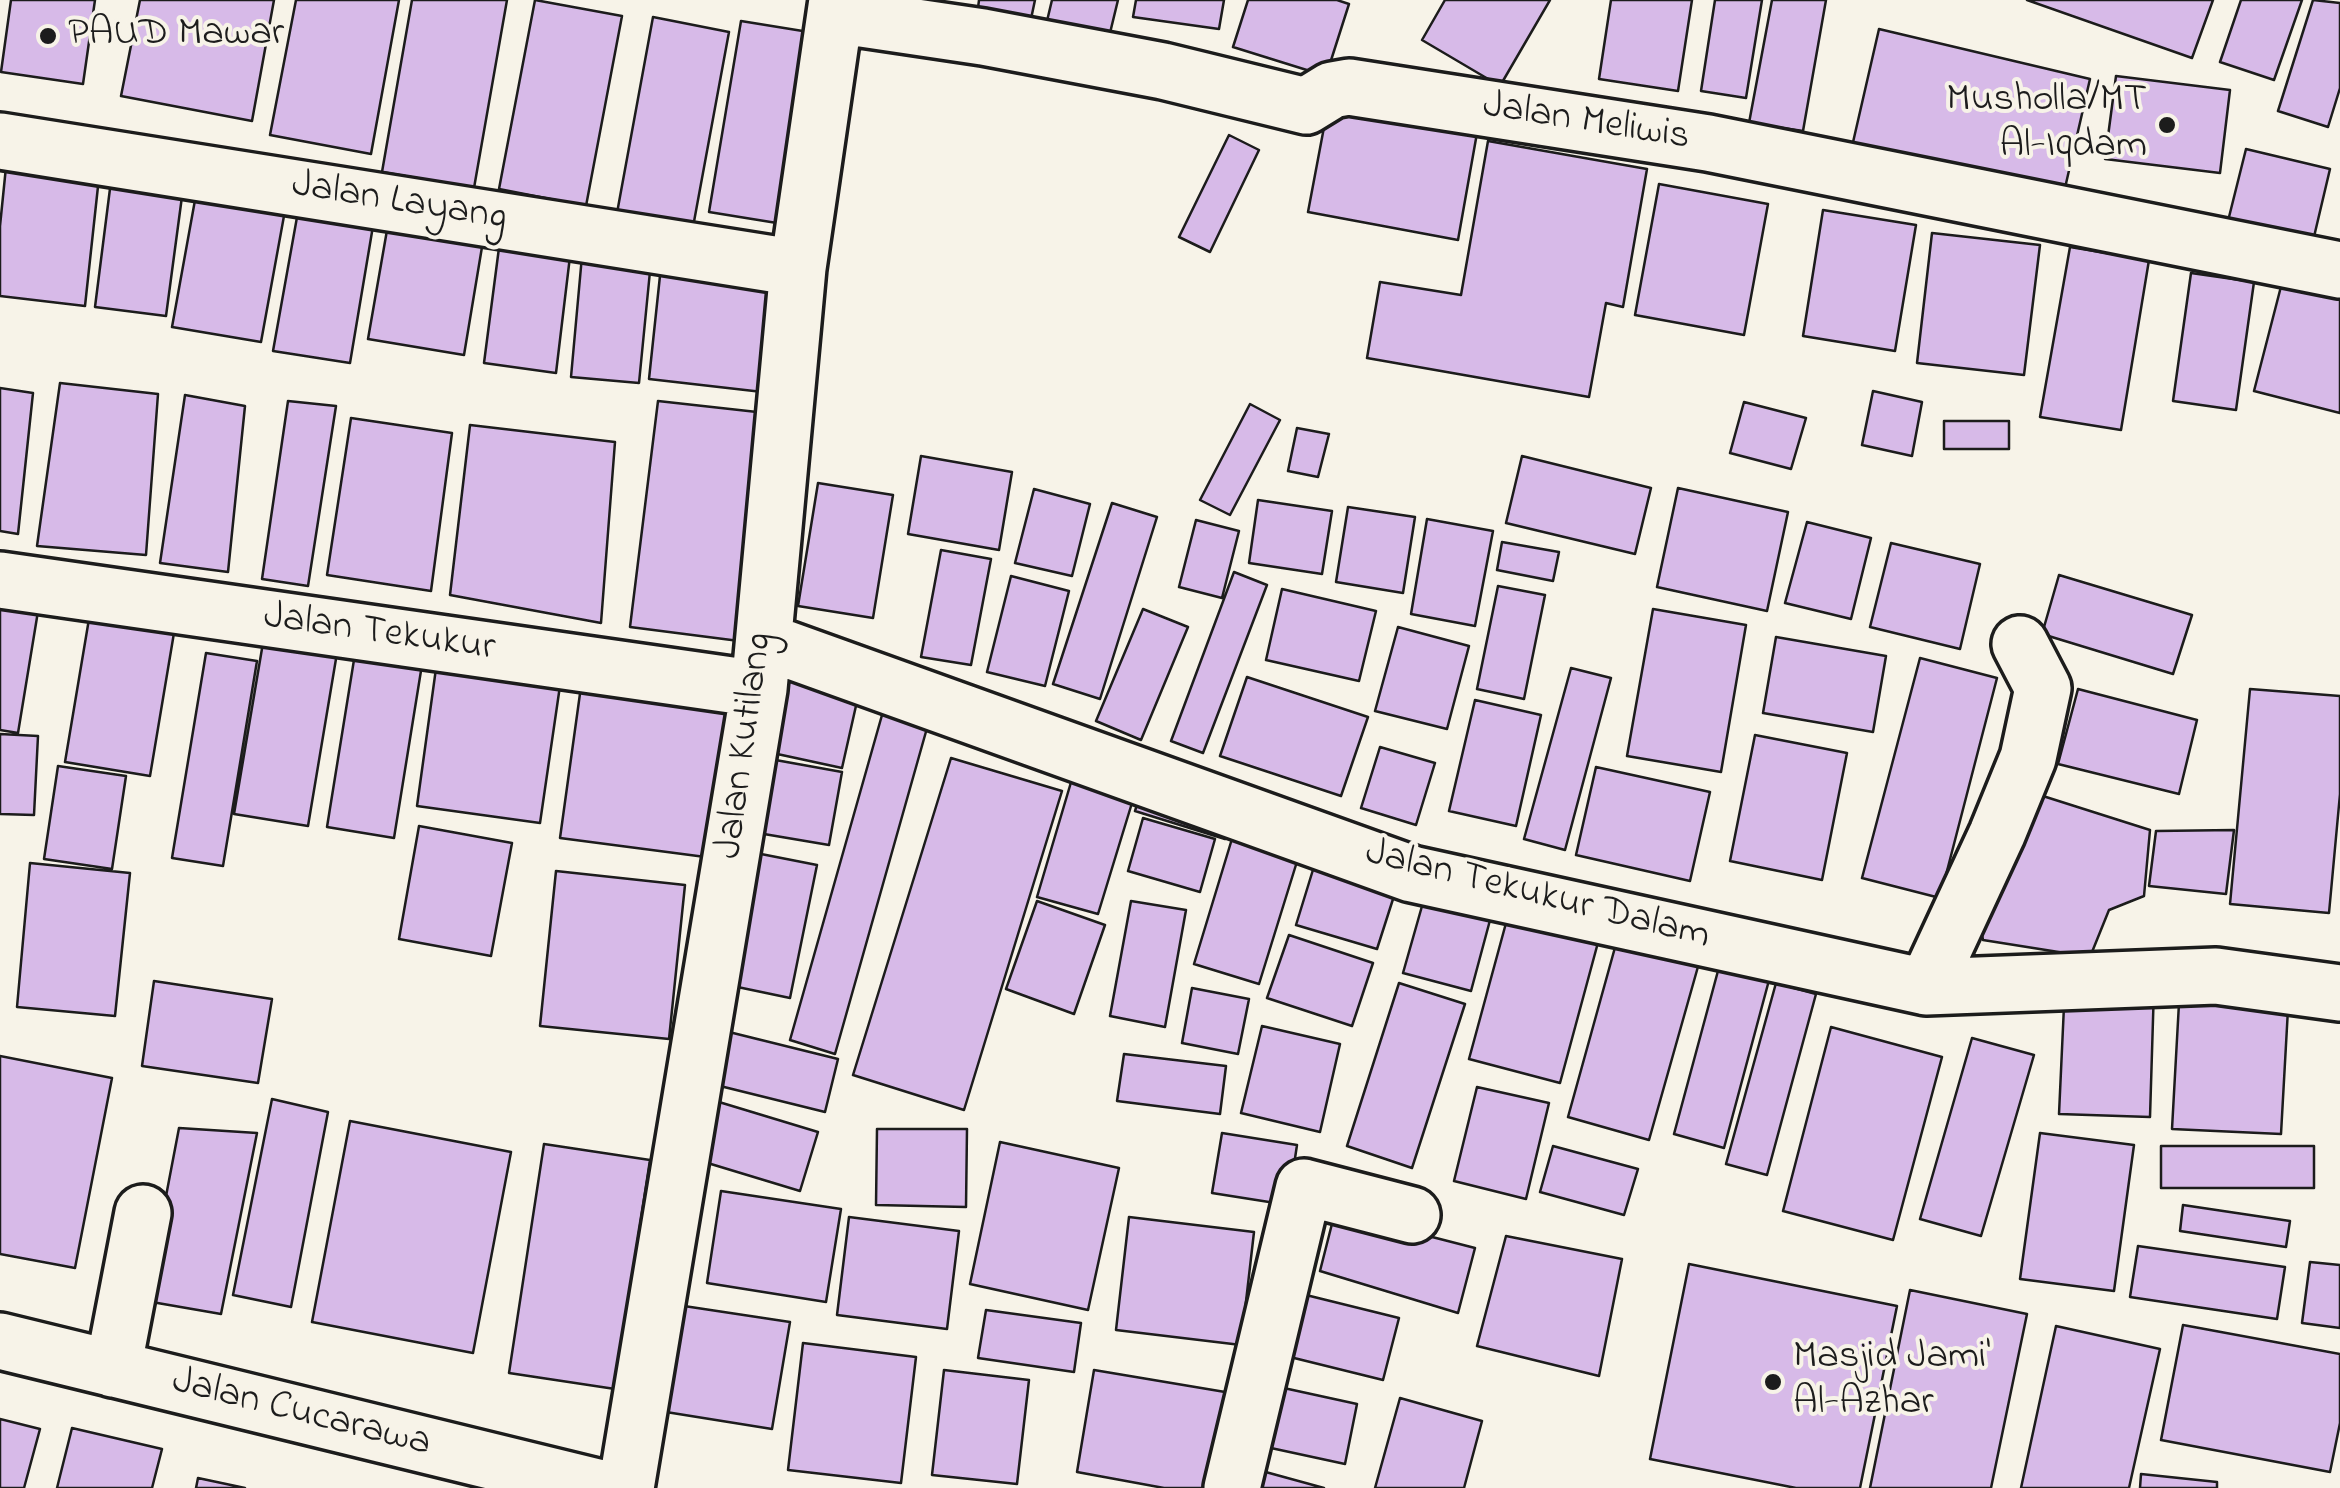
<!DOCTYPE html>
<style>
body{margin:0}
canvas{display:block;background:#f7f3e8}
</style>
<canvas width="2340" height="1488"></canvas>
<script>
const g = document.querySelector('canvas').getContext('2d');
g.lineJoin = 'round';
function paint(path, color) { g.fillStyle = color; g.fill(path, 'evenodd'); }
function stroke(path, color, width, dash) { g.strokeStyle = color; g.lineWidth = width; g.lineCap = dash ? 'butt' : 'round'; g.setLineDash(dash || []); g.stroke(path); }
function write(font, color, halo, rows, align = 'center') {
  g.font = font + ' "Indie Flower",sans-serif'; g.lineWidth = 8; g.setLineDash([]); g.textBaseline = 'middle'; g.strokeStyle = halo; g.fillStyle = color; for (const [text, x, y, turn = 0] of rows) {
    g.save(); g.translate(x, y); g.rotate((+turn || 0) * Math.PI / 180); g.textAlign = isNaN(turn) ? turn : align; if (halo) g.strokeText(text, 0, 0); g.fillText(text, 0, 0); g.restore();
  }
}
const building = new Path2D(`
 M 11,0 L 95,0 L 83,84 L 1,72 Z
 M 140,0 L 274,0 L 252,121 L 121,96 Z
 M 296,0 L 399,0 L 371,154 L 270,135 Z
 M 412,0 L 507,0 L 474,188 L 382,172 Z
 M 535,0 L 622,16 L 586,206 L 499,189 Z
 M 979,0 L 1035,0 L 1031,19 L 978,8 Z
 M 1052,0 L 1118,0 L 1110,33 L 1047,21 Z
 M 1136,0 L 1224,0 L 1219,29 L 1133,17 Z
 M 1248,0 L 1337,0 L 1349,4 L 1326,76 L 1233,47 Z
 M 1445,0 L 1550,0 L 1500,86 L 1422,40 Z
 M 1611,0 L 1692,0 L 1678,91 L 1599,79 Z
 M 1715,0 L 1762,0 L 1746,98 L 1701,91 Z
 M 1772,0 L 1826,0 L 1803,131 L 1749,123 Z
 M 2027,0 L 2213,0 L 2192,58 Z
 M 2241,0 L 2302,0 L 2274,80 L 2220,62 Z
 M 2313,0 L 2340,3 L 2340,88 L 2328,127 L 2278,111 Z
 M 653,17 L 729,32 L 693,227 L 617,213 Z
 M 741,21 L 815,33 L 783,224 L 709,212 Z
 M 1879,29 L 2090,79 L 2062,201 L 1851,151 Z
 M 2116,76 L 2230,90 L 2220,173 L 2105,159 Z
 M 1328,106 L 1477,133 L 1458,240 L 1308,212 Z
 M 1229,135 L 1259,150 L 1210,252 L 1179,237 Z
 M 1488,141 L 1647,169 L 1623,307 L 1606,303 L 1589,397 L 1367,358 L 1380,282 L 1461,295 Z
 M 2246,149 L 2330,169 L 2313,241 L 2228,221 Z
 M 7,157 L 100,168 L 85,306 L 0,296 L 0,226 Z
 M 113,165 L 185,174 L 166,316 L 95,307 Z
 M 199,178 L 288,194 L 261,342 L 172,327 Z
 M 1659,184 L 1768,204 L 1744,335 L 1635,315 Z
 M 299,206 L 374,220 L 350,363 L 273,351 Z
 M 1823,210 L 1916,225 L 1895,351 L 1803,336 Z
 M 390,213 L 485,229 L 464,355 L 368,339 Z
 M 1932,233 L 2040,245 L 2024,375 L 1917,363 Z
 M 500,240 L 571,248 L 556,373 L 484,363 Z
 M 583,245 L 652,251 L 639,383 L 571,377 Z
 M 2070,247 L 2149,260 L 2121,430 L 2040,417 Z
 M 662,257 L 794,273 L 780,394 L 649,379 Z
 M 2285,271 L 2340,284 L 2340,413 L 2254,391 Z
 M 2191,273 L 2254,282 L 2236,410 L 2173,401 Z
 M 60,383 L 158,394 L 146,555 L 37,546 Z
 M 0,388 L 33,393 L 18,534 L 0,531 Z
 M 1873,391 L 1922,402 L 1912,456 L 1862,445 Z
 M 185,395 L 245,406 L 228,572 L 160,563 Z
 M 288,401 L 336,406 L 308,586 L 262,579 Z
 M 658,401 L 775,414 L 747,642 L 630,627 Z
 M 1744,402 L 1806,418 L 1791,469 L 1730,453 Z
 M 1250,404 L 1280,420 L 1230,515 L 1200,500 Z
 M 351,418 L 452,433 L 431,591 L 327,575 Z
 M 1944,421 L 2009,421 L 2009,449 L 1944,449 Z
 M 470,425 L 615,442 L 601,623 L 450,595 Z
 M 1297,428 L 1329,434 L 1318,477 L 1288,471 Z
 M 921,456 L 1012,472 L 999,550 L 908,534 Z
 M 1522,456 L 1651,488 L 1635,554 L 1506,523 Z
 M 818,483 L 893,495 L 873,618 L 798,606 Z
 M 1678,488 L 1788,512 L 1767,611 L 1657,587 Z
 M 1034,489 L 1090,504 L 1072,576 L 1015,563 Z
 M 1258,500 L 1332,511 L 1322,574 L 1249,563 Z
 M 1112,503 L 1157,517 L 1100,699 L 1053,684 Z
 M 1348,507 L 1415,517 L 1403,593 L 1336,582 Z
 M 1427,519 L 1493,531 L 1475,626 L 1411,614 Z
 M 1196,520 L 1239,531 L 1222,598 L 1179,587 Z
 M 1807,522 L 1871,538 L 1851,619 L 1785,603 Z
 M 1502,542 L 1559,552 L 1553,581 L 1497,570 Z
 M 1891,543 L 1980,564 L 1960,649 L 1870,627 Z
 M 941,550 L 991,559 L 971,665 L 921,657 Z
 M 1234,572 L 1267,585 L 1203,753 L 1171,741 Z
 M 2059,575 L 2192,615 L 2173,674 L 2042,634 Z
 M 1011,576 L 1069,591 L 1045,686 L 987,672 Z
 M 0,586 L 41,593 L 18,733 L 0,730 Z
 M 1498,586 L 1545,595 L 1524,699 L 1477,689 Z
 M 1282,589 L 1376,611 L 1359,681 L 1266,660 Z
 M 92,601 L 177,615 L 150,776 L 65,762 Z
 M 1143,609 L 1188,627 L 1141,740 L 1096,721 Z
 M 1653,609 L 1746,625 L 1721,772 L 1627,756 Z
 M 266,625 L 340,635 L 308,826 L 234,814 Z
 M 1398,627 L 1469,646 L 1447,729 L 1375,711 Z
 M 358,635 L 425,646 L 394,838 L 327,827 Z
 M 1776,637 L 1886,656 L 1873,732 L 1763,713 Z
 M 206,653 L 257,661 L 223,866 L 172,858 Z
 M 438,654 L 562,672 L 540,823 L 417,806 Z
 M 1920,658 L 1997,678 L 1940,898 L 1862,878 Z
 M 1571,668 L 1611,678 L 1565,850 L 1524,839 Z
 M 583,672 L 736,692 L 713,858 L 560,838 Z
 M 786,673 L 860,688 L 842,768 L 768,752 Z
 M 1247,677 L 1368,717 L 1341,796 L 1220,756 Z
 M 2078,689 L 2197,720 L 2179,794 L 2058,764 Z
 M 2250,689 L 2340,696 L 2340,794 L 2329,913 L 2230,904 Z
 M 1475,700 L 1541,715 L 1516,826 L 1449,811 Z
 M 884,708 L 929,721 L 835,1054 L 790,1040 Z
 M 0,734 L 38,736 L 34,815 L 0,814 Z
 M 1755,735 L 1847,753 L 1822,880 L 1730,861 Z
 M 1380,747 L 1435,763 L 1416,825 L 1361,808 Z
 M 951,758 L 1062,791 L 964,1110 L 853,1075 Z
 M 770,759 L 842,772 L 829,845 L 758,833 Z
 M 1077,762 L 1139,780 L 1098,914 L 1037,897 Z
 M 58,766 L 126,776 L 112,869 L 44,859 Z
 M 1596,767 L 1710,792 L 1690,881 L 1576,855 Z
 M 1143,786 L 1233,814 L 1225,839 L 1135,811 Z
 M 2024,790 L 2150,830 L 2144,896 L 2109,910 L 2090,957 L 1983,940 L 1977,908 Z
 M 1143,818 L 1215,839 L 1200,892 L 1128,871 Z
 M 1238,819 L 1304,839 L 1259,984 L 1194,964 Z
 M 419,826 L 512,843 L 491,956 L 399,939 Z
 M 2234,830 L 2226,894 L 2149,886 L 2156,831 Z
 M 1320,847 L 1402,871 L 1377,949 L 1296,925 Z
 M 756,853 L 817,865 L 790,998 L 728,985 Z
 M 30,863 L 130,873 L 115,1016 L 17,1007 Z
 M 556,871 L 685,885 L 669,1039 L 540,1026 Z
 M 1426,892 L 1493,909 L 1471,991 L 1403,973 Z
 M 1037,901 L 1105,925 L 1074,1014 L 1006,989 Z
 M 1131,901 L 1186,910 L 1165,1027 L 1110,1016 Z
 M 1512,901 L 1603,924 L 1560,1083 L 1469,1059 Z
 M 1619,933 L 1701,956 L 1649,1140 L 1568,1117 Z
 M 1289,935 L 1373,963 L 1352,1026 L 1267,998 Z
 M 1722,956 L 1772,969 L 1724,1148 L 1674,1134 Z
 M 154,981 L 272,999 L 258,1083 L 142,1066 Z
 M 1399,983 L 1465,1004 L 1412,1168 L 1347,1146 Z
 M 1776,983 L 1816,994 L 1767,1175 L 1726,1164 Z
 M 2065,984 L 2154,987 L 2150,1117 L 2059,1114 Z
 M 2180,985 L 2289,991 L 2281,1134 L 2172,1129 Z
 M 1192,988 L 1249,999 L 1238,1054 L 1182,1043 Z
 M 1262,1026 L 1340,1044 L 1320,1132 L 1241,1113 Z
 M 1831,1027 L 1942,1057 L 1893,1240 L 1783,1211 Z
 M 729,1032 L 838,1059 L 825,1112 L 716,1085 Z
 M 1972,1038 L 2034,1055 L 1981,1236 L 1920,1219 Z
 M 1124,1054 L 1226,1066 L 1220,1114 L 1117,1101 Z
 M 0,1056 L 112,1078 L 75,1268 L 0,1254 Z
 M 1477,1087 L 1549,1103 L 1526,1199 L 1454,1181 Z
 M 272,1099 L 328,1112 L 291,1307 L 233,1295 Z
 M 719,1102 L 818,1132 L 800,1191 L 701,1161 Z
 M 350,1121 L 511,1152 L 473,1353 L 312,1322 Z
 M 179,1128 L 257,1133 L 221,1314 L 146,1301 Z
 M 877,1129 L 967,1129 L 966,1207 L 876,1205 Z
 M 1222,1133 L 1297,1145 L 1288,1205 L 1212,1193 Z
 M 2040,1133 L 2134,1145 L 2114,1291 L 2020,1279 Z
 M 1000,1142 L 1119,1168 L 1088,1310 L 970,1284 Z
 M 544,1144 L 650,1160 L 615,1389 L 509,1373 Z
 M 1553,1146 L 1638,1169 L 1624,1215 L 1540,1192 Z
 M 2161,1146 L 2314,1146 L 2314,1188 L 2161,1188 Z
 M 721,1191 L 841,1209 L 826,1302 L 707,1283 Z
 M 2183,1205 L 2290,1221 L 2286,1247 L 2180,1231 Z
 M 1335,1212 L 1475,1248 L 1458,1313 L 1320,1271 Z
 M 849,1217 L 959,1231 L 947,1329 L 837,1315 Z
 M 1129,1217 L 1254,1232 L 1241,1345 L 1116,1330 Z
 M 1506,1236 L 1622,1259 L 1599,1376 L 1477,1346 Z
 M 2138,1246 L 2285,1267 L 2277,1319 L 2130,1297 Z
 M 2310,1262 L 2340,1265 L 2340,1328 L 2302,1323 Z
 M 1689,1264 L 1897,1306 L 1860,1488 L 1796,1488 L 1650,1459 Z
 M 1910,1290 L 2027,1314 L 1991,1488 L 1870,1488 Z
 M 1302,1294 L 1399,1318 L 1383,1380 L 1286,1356 Z
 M 684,1306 L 790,1322 L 772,1429 L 666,1412 Z
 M 986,1310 L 1081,1323 L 1074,1372 L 978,1358 Z
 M 2183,1325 L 2340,1354 L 2340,1423 L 2330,1472 L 2161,1440 Z
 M 2056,1326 L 2160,1349 L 2129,1488 L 2021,1488 Z
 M 803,1343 L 916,1357 L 901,1483 L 788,1470 Z
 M 944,1370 L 1029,1380 L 1017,1484 L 932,1475 Z
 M 1094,1370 L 1237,1394 L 1220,1488 L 1164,1488 L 1077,1472 Z
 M 1270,1385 L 1357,1404 L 1345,1464 L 1257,1445 Z
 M 1400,1398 L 1482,1421 L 1464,1488 L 1375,1488 Z
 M 0,1419 L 40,1429 L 24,1488 L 0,1488 Z
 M 72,1428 L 162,1449 L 152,1488 L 57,1488 Z
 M 1262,1471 L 1324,1488 L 1257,1488 Z
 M 2141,1474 L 2217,1482 L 2217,1488 L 2140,1488 Z
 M 198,1478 L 245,1488 L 196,1488 Z`);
paint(building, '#d7bae8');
stroke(building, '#1c1c1c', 2.5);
const minor = new Path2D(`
 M 835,15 L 983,37 L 1163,71 L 1306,106 L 1332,90 L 1349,87 L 1708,143 L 2340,270
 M 0,141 L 798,268
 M 0,580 L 759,689
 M 764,641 L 1412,874 L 1926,987 L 2216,976 L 2340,993
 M 1926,987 L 1997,834 L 2028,758 L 2043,688 L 2020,644
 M 0,1341 L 601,1488
 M 113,1369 L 143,1213
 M 626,1488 L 759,689 L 798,268 L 837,0
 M 1232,1488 L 1304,1187 L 1412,1215`);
stroke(minor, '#1c1c1c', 62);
stroke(minor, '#f7f3e8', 55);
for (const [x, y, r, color] of [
 [48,36,10,"#1c1c1c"],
 [2167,125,10,"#1c1c1c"],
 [1773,1382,10,"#1c1c1c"]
]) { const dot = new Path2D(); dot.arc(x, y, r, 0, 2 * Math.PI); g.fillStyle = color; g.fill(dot); stroke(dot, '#f7f3e8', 4); }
write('40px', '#1c1c1c', '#f7f3e8', [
 ["PAUD Mawar",68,36],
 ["Musholla/MT",2147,102,"right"],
 ["Al-Iqdam",2147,148,"right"],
 ["Masjid Jami'",1793,1359],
 ["Al-Azhar",1793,1405]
], 'left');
write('40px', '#1c1c1c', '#f7f3e8', [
 ["Jalan Meliwis",1586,124,9],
 ["Jalan Layang",399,204,9],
 ["Jalan Tekukur",379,635,8],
 ["Jalan Kutilang",747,746,-82],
 ["Jalan Tekukur Dalam",1537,897,14],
 ["Jalan Cucarawa",301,1415,14]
]);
</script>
